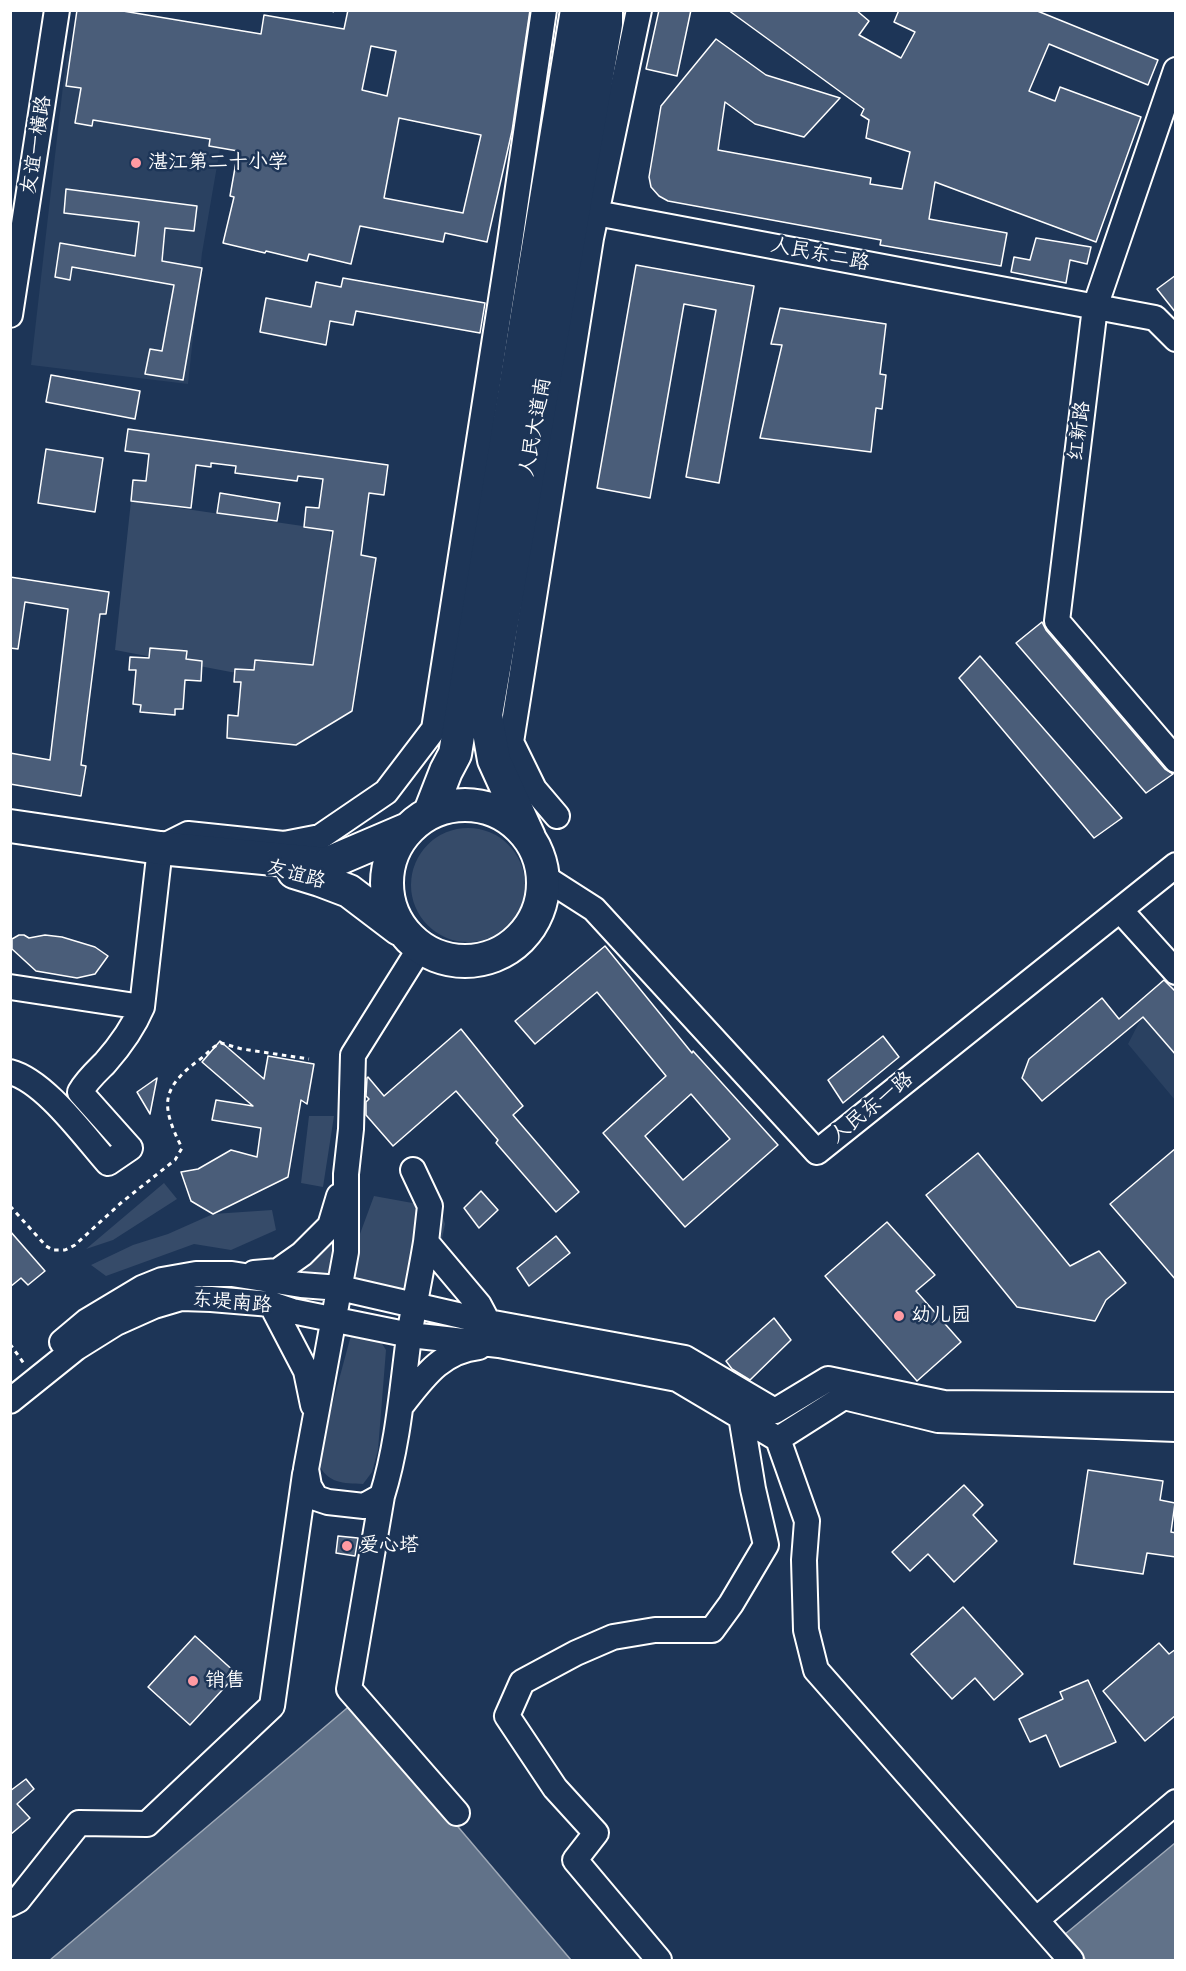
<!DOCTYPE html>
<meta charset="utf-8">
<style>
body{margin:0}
#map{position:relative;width:1186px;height:1971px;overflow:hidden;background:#1d3557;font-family:Sriracha,sans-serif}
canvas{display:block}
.frame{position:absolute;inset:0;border:12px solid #fff;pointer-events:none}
</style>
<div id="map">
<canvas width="1186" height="1971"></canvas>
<div class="frame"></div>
</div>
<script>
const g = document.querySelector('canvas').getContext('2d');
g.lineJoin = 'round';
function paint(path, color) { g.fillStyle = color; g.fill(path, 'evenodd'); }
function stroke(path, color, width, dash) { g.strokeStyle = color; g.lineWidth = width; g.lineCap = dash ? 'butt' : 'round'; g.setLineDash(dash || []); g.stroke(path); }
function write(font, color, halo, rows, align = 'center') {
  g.font = font + ' Sriracha,"LXGW WenKai TC",sans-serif'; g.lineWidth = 5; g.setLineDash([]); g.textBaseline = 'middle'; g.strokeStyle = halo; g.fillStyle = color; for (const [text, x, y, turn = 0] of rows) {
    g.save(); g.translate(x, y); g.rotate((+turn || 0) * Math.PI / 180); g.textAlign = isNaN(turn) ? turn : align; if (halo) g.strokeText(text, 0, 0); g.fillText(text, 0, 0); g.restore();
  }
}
paint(new Path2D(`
 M 67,51 L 233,73 L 202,253 L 188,384 L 31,365 Z
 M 1167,968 L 1175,977 L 1175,1100 L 1128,1044 Z`), '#2a4161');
paint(new Path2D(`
 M 131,501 L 330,530 L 330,551 L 310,687 L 115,650 Z
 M411 885a57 57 0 1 1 114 0a57 57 0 1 1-114 0Z
 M 309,1116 L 334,1116 L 323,1187 L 301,1183 Z
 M 164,1183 L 177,1199 L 113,1240 L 86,1249 Z
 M 374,1196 L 440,1208 L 445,1224 L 426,1317 L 340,1288 Z
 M 272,1210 L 276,1230 L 231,1250 L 194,1244 L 106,1276 L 91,1265 L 133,1245 L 168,1234 L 213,1214 Z
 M 340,1232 L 327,1278 L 280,1280 Z
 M 355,1331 L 376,1334 L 386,1350 L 378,1450 L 372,1472 L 363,1484 C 343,1483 328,1484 318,1463 L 324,1448 L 327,1424 L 350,1339 Z`), '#364b69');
const water = new Path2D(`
 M 353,1703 L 571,1960 L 50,1960 Z
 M 1175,1843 L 1175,1960 L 1086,1960 L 1064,1935 Z`);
paint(water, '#617289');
stroke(water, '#a0aab8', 1.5);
const building = new Path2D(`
 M 77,10 L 117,10 L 261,34 L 264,15 L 344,29 L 348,10 L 530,10 L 512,131 L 487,242 L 445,233 L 443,242 L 360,226 L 351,264 L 309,254 L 307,261 L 266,251 L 265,253 L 223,243 L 234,197 L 230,196 L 238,151 L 209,146 L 210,139 L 93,120 L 92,126 L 75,123 L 81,88 L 66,86 ZM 371,46 L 396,51 L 387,96 L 362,90 ZM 399,118 L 481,135 L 463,213 L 384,198 Z
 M 659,10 L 691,10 L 677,76 L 646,69 Z
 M 728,10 L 856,10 L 869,21 L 859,35 L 901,58 L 915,32 L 894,22 L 899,10 L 1035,10 L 1158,60 L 1148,85 L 1049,44 L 1029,91 L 1055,101 L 1060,87 L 1141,117 L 1096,242 L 935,182 L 929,219 L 1007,233 L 1001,266 L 880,245 L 881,240 L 668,201 L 659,196 L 651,187 L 649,177 L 661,106 L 716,39 L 766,75 L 840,98 L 804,137 L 755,124 L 725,102 L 718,150 L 871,178 L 870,184 L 902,189 L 910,152 L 866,138 L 869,120 L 861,115 L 864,109 Z
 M 66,189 L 197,206 L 194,231 L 165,228 L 162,261 L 202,268 L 183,380 L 145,374 L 150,349 L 162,351 L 174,285 L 72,267 L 70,280 L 55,277 L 60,243 L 135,256 L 139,222 L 64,213 Z
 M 1036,238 L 1091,247 L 1087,264 L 1070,260 L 1066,283 L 1011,272 L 1014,257 L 1030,260 Z
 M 636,265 L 754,286 L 719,483 L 686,477 L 716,310 L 684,304 L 650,498 L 597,488 Z
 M 1176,275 L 1176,313 L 1157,289 Z
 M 343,278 L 485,303 L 480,333 L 356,311 L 353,325 L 330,321 L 326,345 L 260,332 L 266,298 L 311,307 L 316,282 L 341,287 Z
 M 780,308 L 886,324 L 880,374 L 886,375 L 882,409 L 876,408 L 871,452 L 760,438 L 782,345 L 771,344 Z
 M 51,375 L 140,391 L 135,419 L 46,402 Z
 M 128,429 L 388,465 L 384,495 L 369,493 L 361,555 L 376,558 L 352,711 L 296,745 L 227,738 L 228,715 L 238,716 L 241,682 L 234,682 L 235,669 L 254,670 L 255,660 L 313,665 L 333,531 L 304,527 L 306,507 L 319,508 L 323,479 L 298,476 L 297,481 L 235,473 L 236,466 L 211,463 L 211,467 L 196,465 L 191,508 L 131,501 L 133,480 L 146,481 L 149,454 L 125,451 Z
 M 46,449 L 103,458 L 95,512 L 38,503 Z
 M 220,493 L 280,503 L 277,521 L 217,513 Z
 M 10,577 L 109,592 L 106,614 L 100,614 L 81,765 L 86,766 L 81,796 L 10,784 L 10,753 L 50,760 L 68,609 L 25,602 L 18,649 L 10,648 Z
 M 1042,622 L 1046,630 L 1165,769 L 1173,774 L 1146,793 L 1016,643 Z
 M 150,648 L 187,651 L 186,659 L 202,661 L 201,681 L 185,680 L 183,709 L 175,709 L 175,715 L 140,712 L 141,705 L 133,704 L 136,670 L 129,670 L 130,657 L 149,658 Z
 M 980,656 L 1122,818 L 1094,838 L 959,678 Z
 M 19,935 L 24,935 L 29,938 L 45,935 L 62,937 L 95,947 L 108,956 L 95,974 L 77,978 L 36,971 L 12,949 L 12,939 Z
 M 605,946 L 692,1053 L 693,1051 L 778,1145 L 685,1227 L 603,1133 L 666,1076 L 597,992 L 535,1044 L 515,1021 ZM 691,1094 L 730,1139 L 683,1180 L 645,1136 Z
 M 1164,980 L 1176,992 L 1176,1055 L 1143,1017 L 1042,1101 L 1022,1078 L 1029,1059 L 1102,998 L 1119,1019 Z
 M 461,1029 L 523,1106 L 513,1115 L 579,1192 L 556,1212 L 496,1143 L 498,1140 L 456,1091 L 393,1146 L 366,1115 L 366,1102 L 369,1099 L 366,1096 L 367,1078 L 368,1077 L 384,1096 Z
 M 883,1036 L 899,1057 L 843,1103 L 828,1080 Z
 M 220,1041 L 264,1079 L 268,1056 L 314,1064 L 307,1104 L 301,1100 L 288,1177 L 213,1214 L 191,1201 L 181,1172 L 198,1169 L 231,1150 L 257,1157 L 261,1128 L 212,1120 L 216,1100 L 253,1106 L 202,1062 Z
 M 157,1078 L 150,1114 L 137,1092 Z
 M 1176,1148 L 1176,1280 L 1110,1204 Z
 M 978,1153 L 1070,1266 L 1099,1251 L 1126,1283 L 1106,1300 L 1095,1321 L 1017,1307 L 926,1195 Z
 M 481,1191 L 498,1210 L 479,1228 L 464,1208 Z
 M 887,1222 L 935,1275 L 916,1291 L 961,1342 L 917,1381 L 825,1276 Z
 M 10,1231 L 45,1271 L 28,1285 L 21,1278 L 10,1287 Z
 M 556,1236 L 570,1253 L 529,1286 L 517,1268 Z
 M 774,1318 L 791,1340 L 750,1380 L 732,1369 L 726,1361 Z
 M 1088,1470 L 1163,1481 L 1160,1500 L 1175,1503 L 1171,1532 L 1176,1533 L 1176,1557 L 1147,1553 L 1143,1574 L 1074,1564 Z
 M 964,1485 L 983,1505 L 973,1515 L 997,1541 L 954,1582 L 928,1554 L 910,1571 L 892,1552 Z
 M 338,1536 L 358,1538 L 355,1556 L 336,1553 Z
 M 963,1607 L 1023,1674 L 994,1700 L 975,1678 L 952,1699 L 911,1654 Z
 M 195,1636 L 237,1674 L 190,1725 L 148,1687 Z
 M 1159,1643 L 1169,1654 L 1176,1649 L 1176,1715 L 1145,1741 L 1103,1691 Z
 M 1088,1680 L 1116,1742 L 1060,1767 L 1046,1735 L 1030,1742 L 1019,1719 L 1063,1699 L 1060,1692 Z
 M 26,1779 L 34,1789 L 17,1804 L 30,1818 L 10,1835 L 10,1791 Z`);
paint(building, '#4a5d79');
stroke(building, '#fff', 1.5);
const minor = new Path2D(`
 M 1176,70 L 1095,307 L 1057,621 L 1176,760
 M 580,210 L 1155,318 L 1176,339
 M 10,315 L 57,10
 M 557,816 L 534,789 L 511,742 L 591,238 L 639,10
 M 544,877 L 594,909 L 817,1152 L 1176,865
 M 1120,910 L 1176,972
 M 420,948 L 353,1055 L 351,1129 L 346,1174 L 346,1252 L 306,1469 L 309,1486 L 316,1498 L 328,1502 L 364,1506 L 382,1496 C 398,1445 402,1390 409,1337 C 414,1305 421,1273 426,1242
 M 10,987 L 142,1007 L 160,848 L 188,834 L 284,844 L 320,837 L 386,792 L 434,729 L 510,242 L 544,10
 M 10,1072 C 45,1081 84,1136 108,1163 L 130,1148 L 80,1092 C 87,1080 96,1072 105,1063 C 120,1046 133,1028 142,1007
 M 413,1170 L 430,1206 L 426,1242 L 479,1305 L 488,1322
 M 254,1273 L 278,1271 L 302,1254 L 330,1226 L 339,1196
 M 271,1304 L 306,1371 L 313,1405
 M 62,1342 L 87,1321 L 142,1288 L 162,1280 L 196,1274 L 232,1274 L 301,1285 L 340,1288 L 488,1322 L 685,1358 L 775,1411 L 828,1379 L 944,1403 L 1176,1405
 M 10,1401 L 76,1348 L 116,1323 L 154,1306 L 181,1298 L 211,1299 L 271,1304 L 292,1311 L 410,1335 L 499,1345 L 677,1379 L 778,1439 L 844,1397 L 938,1420 L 1176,1429
 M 401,1406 C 423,1378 441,1351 479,1347
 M 778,1439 L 807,1521 L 804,1560 L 806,1630 L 816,1670 L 1071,1960
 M 382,1496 L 349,1689 L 457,1813
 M 10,1904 L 18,1900 L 79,1823 L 147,1824 L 272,1706 L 305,1474
 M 1036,1920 L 1176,1802
 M 659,1960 L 575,1860 L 596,1833 L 555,1788 L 507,1716 L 522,1682 L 576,1653 L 613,1637 L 655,1630 L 712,1630 L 731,1604 L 766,1545 L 753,1489 L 741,1416`);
const major = new Path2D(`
 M387 883a78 78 0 1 1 156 0a78 78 0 1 1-156 0Z
 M 430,812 L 446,771 L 455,754 L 577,10
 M 10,826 L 160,848 L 326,864 L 408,829
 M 529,837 L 494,760 L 486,715 L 606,24 L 606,10
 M 294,872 L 320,880 L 349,891 L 399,929`);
stroke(minor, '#fff', 28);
stroke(major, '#fff', 36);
stroke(new Path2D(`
 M 330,10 L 338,12 L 338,10
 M 10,1206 L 46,1246 L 53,1250 L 65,1250 L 75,1245 L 122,1202 L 175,1160 L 182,1148 C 161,1106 160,1089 199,1060 C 207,1054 212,1047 221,1043 L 242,1049 L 309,1059
 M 10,1344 L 25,1365`), '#fff', 3, [4.5, 4.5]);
stroke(minor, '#1d3557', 24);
stroke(major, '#1d3557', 32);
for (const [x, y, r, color] of [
 [136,163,6,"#ff9aa2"],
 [899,1316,6,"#ff9aa2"],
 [347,1546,6,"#ff9aa2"],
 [193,1681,6,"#ff9aa2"]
]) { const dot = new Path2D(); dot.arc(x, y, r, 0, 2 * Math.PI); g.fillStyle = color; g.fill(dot); stroke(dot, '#1d3557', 2); }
write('20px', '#fff', '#1d3557', [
 ["友谊一横路",37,145,-81],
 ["人民东二路",820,255,11],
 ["人民大道南",536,427,-80],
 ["红新路",1080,431,-83],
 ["友谊路",296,875,15],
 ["人民东一路",872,1108,-39],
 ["东堤南路",232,1303,5]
]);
write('20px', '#fff', '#1d3557', [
 ["湛江第二十小学",148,163],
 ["幼儿园",911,1316],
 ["爱心塔",359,1546],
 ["销售",205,1681]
], 'left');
</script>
